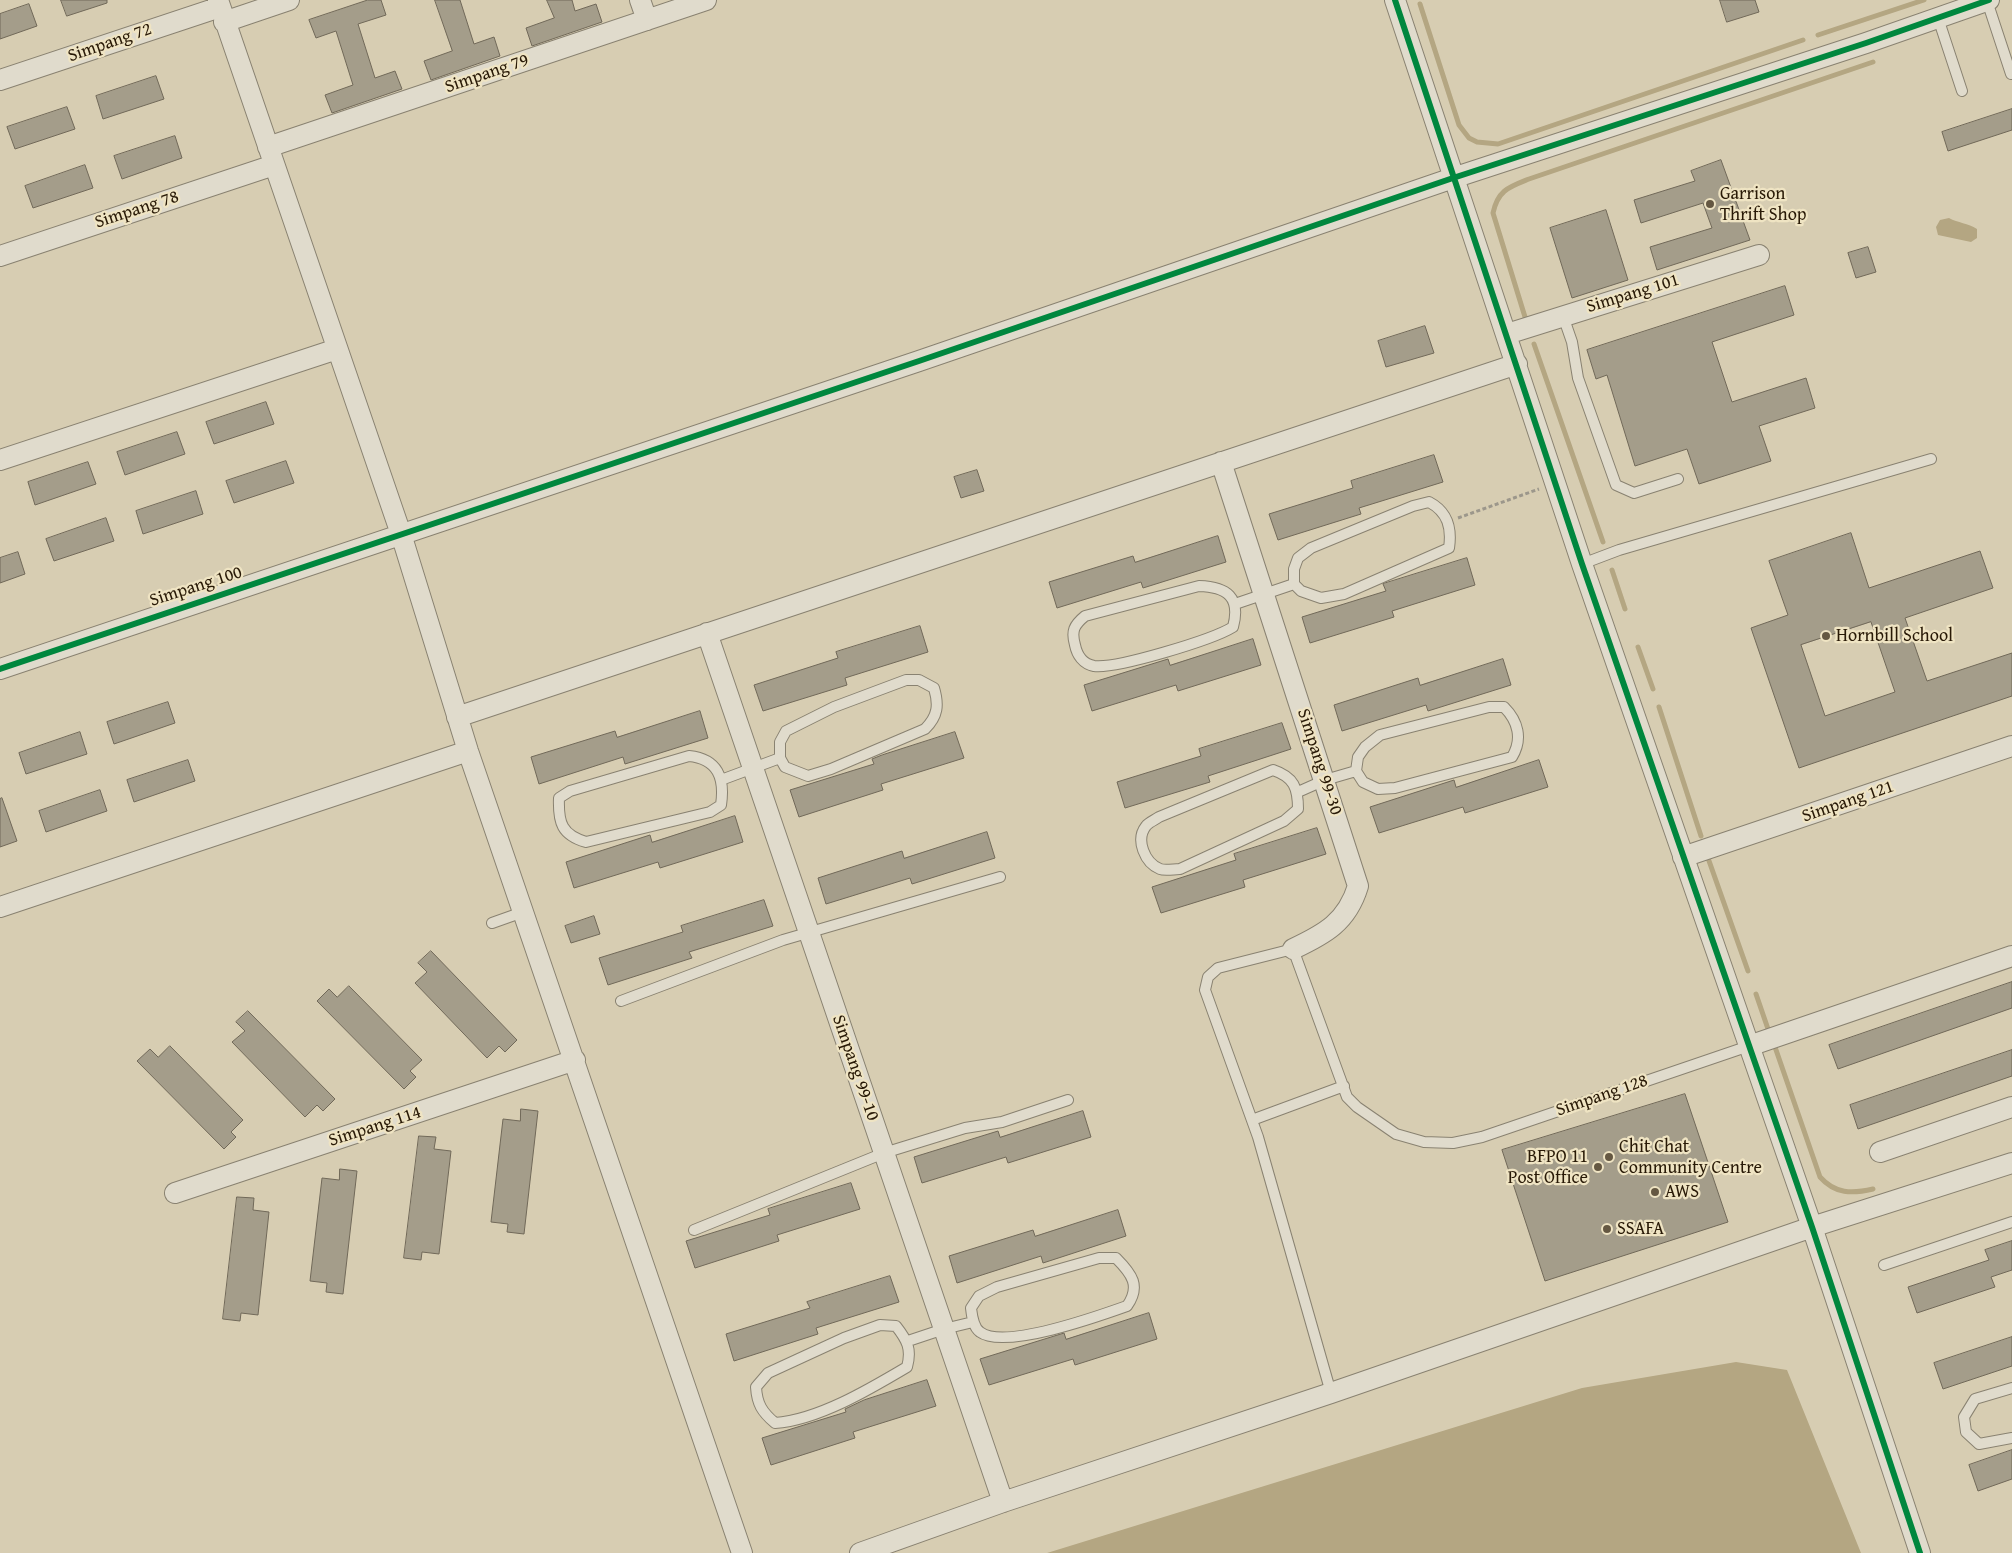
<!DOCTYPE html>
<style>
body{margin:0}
canvas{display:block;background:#d7cdb2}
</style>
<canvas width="2012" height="1553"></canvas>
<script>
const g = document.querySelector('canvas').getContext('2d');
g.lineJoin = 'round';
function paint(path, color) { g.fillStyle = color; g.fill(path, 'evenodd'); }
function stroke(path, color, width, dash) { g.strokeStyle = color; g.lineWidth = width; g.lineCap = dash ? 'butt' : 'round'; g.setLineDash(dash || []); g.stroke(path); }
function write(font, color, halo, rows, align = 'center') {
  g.font = font + ' "Gentium Book Plus",serif'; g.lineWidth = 4.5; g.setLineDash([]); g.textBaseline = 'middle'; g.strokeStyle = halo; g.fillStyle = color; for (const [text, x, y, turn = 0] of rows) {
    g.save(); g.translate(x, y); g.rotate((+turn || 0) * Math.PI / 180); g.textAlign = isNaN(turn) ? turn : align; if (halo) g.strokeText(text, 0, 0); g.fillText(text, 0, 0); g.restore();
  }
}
paint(new Path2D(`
 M 1949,218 C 1958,223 1968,223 1977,229 L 1977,238 L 1971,242 L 1938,235 L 1936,227 L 1940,220 Z
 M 1736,1362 L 1787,1370 L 1861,1553 L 1047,1553 L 1582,1388 Z`), '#b4a682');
stroke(new Path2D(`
 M 1420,4 L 1459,125 L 1469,138 L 1477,142 L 1498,144 L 1803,40
 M 1818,35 L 1924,0
 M 1525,317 L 1493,213 C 1498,190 1509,187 1529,179 L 1873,62
 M 1534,344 L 1603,542
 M 1612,570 L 1625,609
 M 1638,647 L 1653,689
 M 1659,707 L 1701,836
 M 1708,858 L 1748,971
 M 1756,994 L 1768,1029
 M 1775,1047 L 1820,1177 C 1835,1194 1852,1194 1873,1189`), '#b4a682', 5);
const building = new Path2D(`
 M 61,0 L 107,0 L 107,3 L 67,16 Z
 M 368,0 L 381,0 L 386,15 L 358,24 L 375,78 L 395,71 L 402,89 L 332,113 L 325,95 L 353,85 L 336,31 L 316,38 L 309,20 Z
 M 435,0 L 460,0 L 474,44 L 494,37 L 500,56 L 431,80 L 424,61 L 452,51 Z
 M 547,0 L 572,0 L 575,11 L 596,4 L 602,22 L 532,46 L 526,28 L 554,18 Z
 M 1720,0 L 1755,0 L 1759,12 L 1727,22 Z
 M 29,4 L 37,26 L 0,39 L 0,14 Z
 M 156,76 L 164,99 L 103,119 L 96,96 Z
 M 67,107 L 75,129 L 15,149 L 7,127 Z
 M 2012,109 L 2012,130 L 1948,151 L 1942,132 Z
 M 175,136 L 182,158 L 122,179 L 114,156 Z
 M 1721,160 L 1750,240 L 1657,270 L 1650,247 L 1712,228 L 1703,203 L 1641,223 L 1634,200 L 1695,181 L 1691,171 Z
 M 85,165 L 93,188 L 33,208 L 25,186 Z
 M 1606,210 L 1628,280 L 1572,298 L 1550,228 Z
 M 1868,247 L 1876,272 L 1856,278 L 1848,253 Z
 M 1785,286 L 1794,315 L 1712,342 L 1732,402 L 1806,378 L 1815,408 L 1759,426 L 1771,461 L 1699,484 L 1687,449 L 1635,466 L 1607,375 L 1596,379 L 1587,350 Z
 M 1425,326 L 1434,353 L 1386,367 L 1378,341 Z
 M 266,402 L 274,424 L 214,444 L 206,422 Z
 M 177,432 L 185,454 L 125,475 L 117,452 Z
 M 1434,455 L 1443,482 L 1359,508 L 1361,514 L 1278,540 L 1269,514 L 1353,488 L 1351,481 Z
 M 286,461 L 294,483 L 234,503 L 226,481 Z
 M 88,462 L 96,484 L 35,505 L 28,482 Z
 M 977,470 L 984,491 L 961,498 L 954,477 Z
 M 196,491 L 203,514 L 143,534 L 136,511 Z
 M 106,518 L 114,541 L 54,561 L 46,539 Z
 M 1851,533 L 1869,588 L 1980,551 L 1993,588 L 1905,618 L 1927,681 L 2012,653 L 2012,696 L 1799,768 L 1751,628 L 1788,615 L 1769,561 ZM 1871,622 L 1895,692 L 1825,716 L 1801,645 Z
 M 1218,536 L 1226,562 L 1143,588 L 1141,582 L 1057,608 L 1049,582 L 1133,556 L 1135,562 Z
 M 18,552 L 25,574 L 0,583 L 0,558 Z
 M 1467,558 L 1475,585 L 1392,611 L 1394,617 L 1310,643 L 1302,617 L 1386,591 L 1383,584 Z
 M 920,626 L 928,652 L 845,678 L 847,685 L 763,711 L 754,685 L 838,658 L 836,652 Z
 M 1253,639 L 1261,665 L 1178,691 L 1176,685 L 1092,711 L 1084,685 L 1168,659 L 1170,665 Z
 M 1503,659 L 1511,685 L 1428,711 L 1426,705 L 1342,731 L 1334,705 L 1418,678 L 1420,685 Z
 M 168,702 L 175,723 L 114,744 L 107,722 Z
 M 700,711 L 708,738 L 625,764 L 623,757 L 539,784 L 531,757 L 615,731 L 617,737 Z
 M 1282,723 L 1291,749 L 1208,776 L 1210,782 L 1125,808 L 1117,782 L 1201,756 L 1199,749 Z
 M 80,732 L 87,754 L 26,774 L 19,753 Z
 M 955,732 L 964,758 L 881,784 L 883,790 L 799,817 L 790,790 L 874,764 L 872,759 L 882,755 Z
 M 188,760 L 195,781 L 134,802 L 127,780 Z
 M 1539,760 L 1548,787 L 1465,813 L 1463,807 L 1379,833 L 1370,807 L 1454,780 L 1456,787 Z
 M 100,790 L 107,811 L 46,832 L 39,811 Z
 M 2,798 L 17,841 L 0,847 L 0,799 Z
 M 735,816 L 743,842 L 660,868 L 658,862 L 574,888 L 566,862 L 650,835 L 652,842 Z
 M 1317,828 L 1326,854 L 1243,880 L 1245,887 L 1161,913 L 1152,887 L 1236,860 L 1234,854 Z
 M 987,832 L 995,858 L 912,884 L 910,878 L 826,904 L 818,878 L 902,851 L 904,858 Z
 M 764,900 L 773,926 L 689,952 L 692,958 L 608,985 L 599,958 L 683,932 L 681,926 Z
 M 594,916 L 600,934 L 571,943 L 565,926 Z
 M 431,951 L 517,1040 L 505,1052 L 499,1046 L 487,1058 L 415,983 L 427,972 L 418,963 Z
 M 2012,982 L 2012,1008 L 1838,1069 L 1829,1045 Z
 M 349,986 L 422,1060 L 410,1071 L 416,1077 L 404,1089 L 317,1001 L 329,989 L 337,997 Z
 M 248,1011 L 335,1099 L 323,1111 L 317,1105 L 305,1117 L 232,1042 L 245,1031 L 236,1022 Z
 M 170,1046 L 243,1120 L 231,1132 L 236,1137 L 224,1149 L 137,1061 L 150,1049 L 158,1057 Z
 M 2012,1050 L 2012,1076 L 1858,1129 L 1850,1105 Z
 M 1685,1094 L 1728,1222 L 1545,1281 L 1502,1150 Z
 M 521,1109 L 538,1111 L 524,1234 L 507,1232 L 508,1224 L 491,1222 L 503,1119 L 520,1121 Z
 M 1083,1111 L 1091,1137 L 1008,1163 L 1006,1157 L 922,1183 L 914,1157 L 998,1131 L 1000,1137 Z
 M 419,1136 L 436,1137 L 434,1149 L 451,1151 L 439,1254 L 422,1252 L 421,1260 L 404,1258 Z
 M 340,1169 L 357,1171 L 343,1294 L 326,1292 L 327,1283 L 310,1281 L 322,1178 L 339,1180 Z
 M 851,1183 L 860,1209 L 777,1235 L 779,1241 L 695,1268 L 686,1241 L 770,1215 L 768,1209 Z
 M 237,1197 L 254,1198 L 253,1210 L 269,1212 L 258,1315 L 241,1313 L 240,1321 L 223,1319 Z
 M 1118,1210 L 1126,1236 L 1043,1263 L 1041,1256 L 957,1283 L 949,1256 L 1033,1230 L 1035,1236 Z
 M 2012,1241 L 2012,1270 L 1991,1277 L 1995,1287 L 1917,1313 L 1908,1287 L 1989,1260 L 1985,1250 Z
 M 890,1276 L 899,1302 L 816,1328 L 818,1334 L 734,1361 L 726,1334 L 810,1308 L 807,1302 Z
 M 1149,1313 L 1157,1339 L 1075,1365 L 1073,1359 L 989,1385 L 980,1359 L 1064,1333 L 1066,1339 Z
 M 2012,1337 L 2012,1366 L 1943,1389 L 1934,1363 Z
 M 927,1380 L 936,1406 L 853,1432 L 855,1438 L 771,1465 L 762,1438 L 846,1412 L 845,1409 L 864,1400 Z
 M 2012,1450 L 2012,1479 L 1978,1491 L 1969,1465 Z`);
paint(building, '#a49d8a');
stroke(building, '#716959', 1);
const service = new Path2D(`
 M 1987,1 L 2011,74
 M 1938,18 L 1962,91
 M 1563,316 L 1572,342 L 1578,378 L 1616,485 L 1634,493 L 1678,479
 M 1429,502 C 1448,512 1452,528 1449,548 L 1344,594 L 1321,598 L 1301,591 L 1294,584 L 1294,569 L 1298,558 L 1311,548 L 1413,506 Z
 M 1582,564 L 1619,550 L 1931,459
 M 1199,586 C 1227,587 1241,597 1233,627 C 1212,640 1116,669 1094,666 C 1083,664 1077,655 1075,645 C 1071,631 1074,625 1085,616 Z
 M 1235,604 L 1294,584
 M 906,680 L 919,680 L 934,688 C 939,705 938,716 925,729 L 831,769 L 808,776 L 785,767 L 780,758 L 780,742 L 786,731 L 834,707 Z
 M 1489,707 L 1504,707 C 1518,721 1523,739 1512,757 L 1395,788 L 1378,789 L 1363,782 L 1356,771 L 1358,757 L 1365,747 L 1380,735 Z
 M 689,756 C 718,759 725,778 721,805 L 710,812 L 586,842 C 562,835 558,823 559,798 L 570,791 Z
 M 1273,770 C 1294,777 1298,788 1298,809 L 1284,821 L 1180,869 C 1174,869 1165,871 1160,869 C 1145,863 1135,840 1146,826 C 1149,822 1155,820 1159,817 Z
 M 721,780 L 780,758
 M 1298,792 L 1325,780 L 1356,771
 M 492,923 L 523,912
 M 621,1001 L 783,940 L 1000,877
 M 1252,1120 L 1344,1086
 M 694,1230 L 884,1153 L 965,1128 L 1002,1122 L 1068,1100
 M 1099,1258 L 1116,1258 C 1132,1274 1141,1286 1127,1306 C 1099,1316 1004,1350 980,1332 C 973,1327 972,1316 971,1308 L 979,1296 L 997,1287 Z
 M 1884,1265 L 2012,1222
 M 880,1325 L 896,1326 C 907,1340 912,1349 907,1367 C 870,1389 818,1420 775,1423 C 762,1412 757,1404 756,1387 L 768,1373 L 844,1338 Z
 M 908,1341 L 944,1329 L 973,1322
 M 2012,1388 L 1975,1399 L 1964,1417 L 1966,1432 L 1979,1444 L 2012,1438
 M 1331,1393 L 1258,1137 L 1205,990 L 1208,977 L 1218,968 L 1293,949 L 1347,1097 L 1357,1107 L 1396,1134 L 1424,1142 L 1453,1143 L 1482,1137 L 1749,1046`);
const minor = new Path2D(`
 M 218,0 L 401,534 L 468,751 L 742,1553
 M 640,0 L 647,20
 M 1395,0 L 1582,564 L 1812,1227 L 1920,1553
 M 224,22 L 289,0
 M 0,80 L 220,7
 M 268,147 L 706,0
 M 0,256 L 274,165
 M 1507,334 L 1759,255
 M 0,460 L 337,349
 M 1221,462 L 1358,886 C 1347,922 1325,934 1293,949
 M 707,633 L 1003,1502
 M 0,669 L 919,361 L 1453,178 L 1866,43 L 1989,0
 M 457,717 L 1517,364
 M 1683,857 L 2012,746
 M 0,907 L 468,751
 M 1749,1046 L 2012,956
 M 1880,1152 L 2012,1107
 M 175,1193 L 575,1060
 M 860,1553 L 1003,1502 L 1331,1393 L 1812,1227 L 2012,1163`);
stroke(service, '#898271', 12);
stroke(minor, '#898271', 22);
stroke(new Path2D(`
 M 1458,518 L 1539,489`), '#9c978b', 3, [4, 2.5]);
stroke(service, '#e0dbcc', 10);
stroke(minor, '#e0dbcc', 20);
stroke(new Path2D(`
 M 1395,0 L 1582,564 L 1812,1227 L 1920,1553
 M 0,669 L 919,361 L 1453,178 L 1866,43 L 1989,0`), '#00873e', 6);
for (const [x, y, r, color] of [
 [1710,204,5,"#655842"],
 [1826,636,5,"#655842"],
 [1609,1157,5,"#655842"],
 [1598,1167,5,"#655842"],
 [1655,1192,5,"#655842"],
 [1607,1229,5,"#655842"]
]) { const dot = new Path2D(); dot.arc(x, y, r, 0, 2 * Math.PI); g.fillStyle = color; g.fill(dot); stroke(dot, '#efe4c3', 2); }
write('18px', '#281906', '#efe4c3', [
 ["Simpang 72",110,43,-19],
 ["Simpang 79",487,74,-19],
 ["Simpang 78",137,210,-18],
 ["Simpang 101",1633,294,-17],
 ["Simpang 100",196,587,-18],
 ["Simpang 99-30",1319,762,72],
 ["Simpang 121",1848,802,-19],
 ["Simpang 99-10",855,1068,71],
 ["Simpang 128",1602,1096,-19],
 ["Simpang 114",375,1127,-18]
]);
write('18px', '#281906', '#efe4c3', [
 ["Garrison",1720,194],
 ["Thrift Shop",1720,215],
 ["Hornbill School",1836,636],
 ["Chit Chat",1619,1147],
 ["Community Centre",1619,1168],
 ["BFPO 11",1588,1157,"right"],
 ["Post Office",1588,1178,"right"],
 ["AWS",1665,1192],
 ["SSAFA",1617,1229]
], 'left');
</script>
